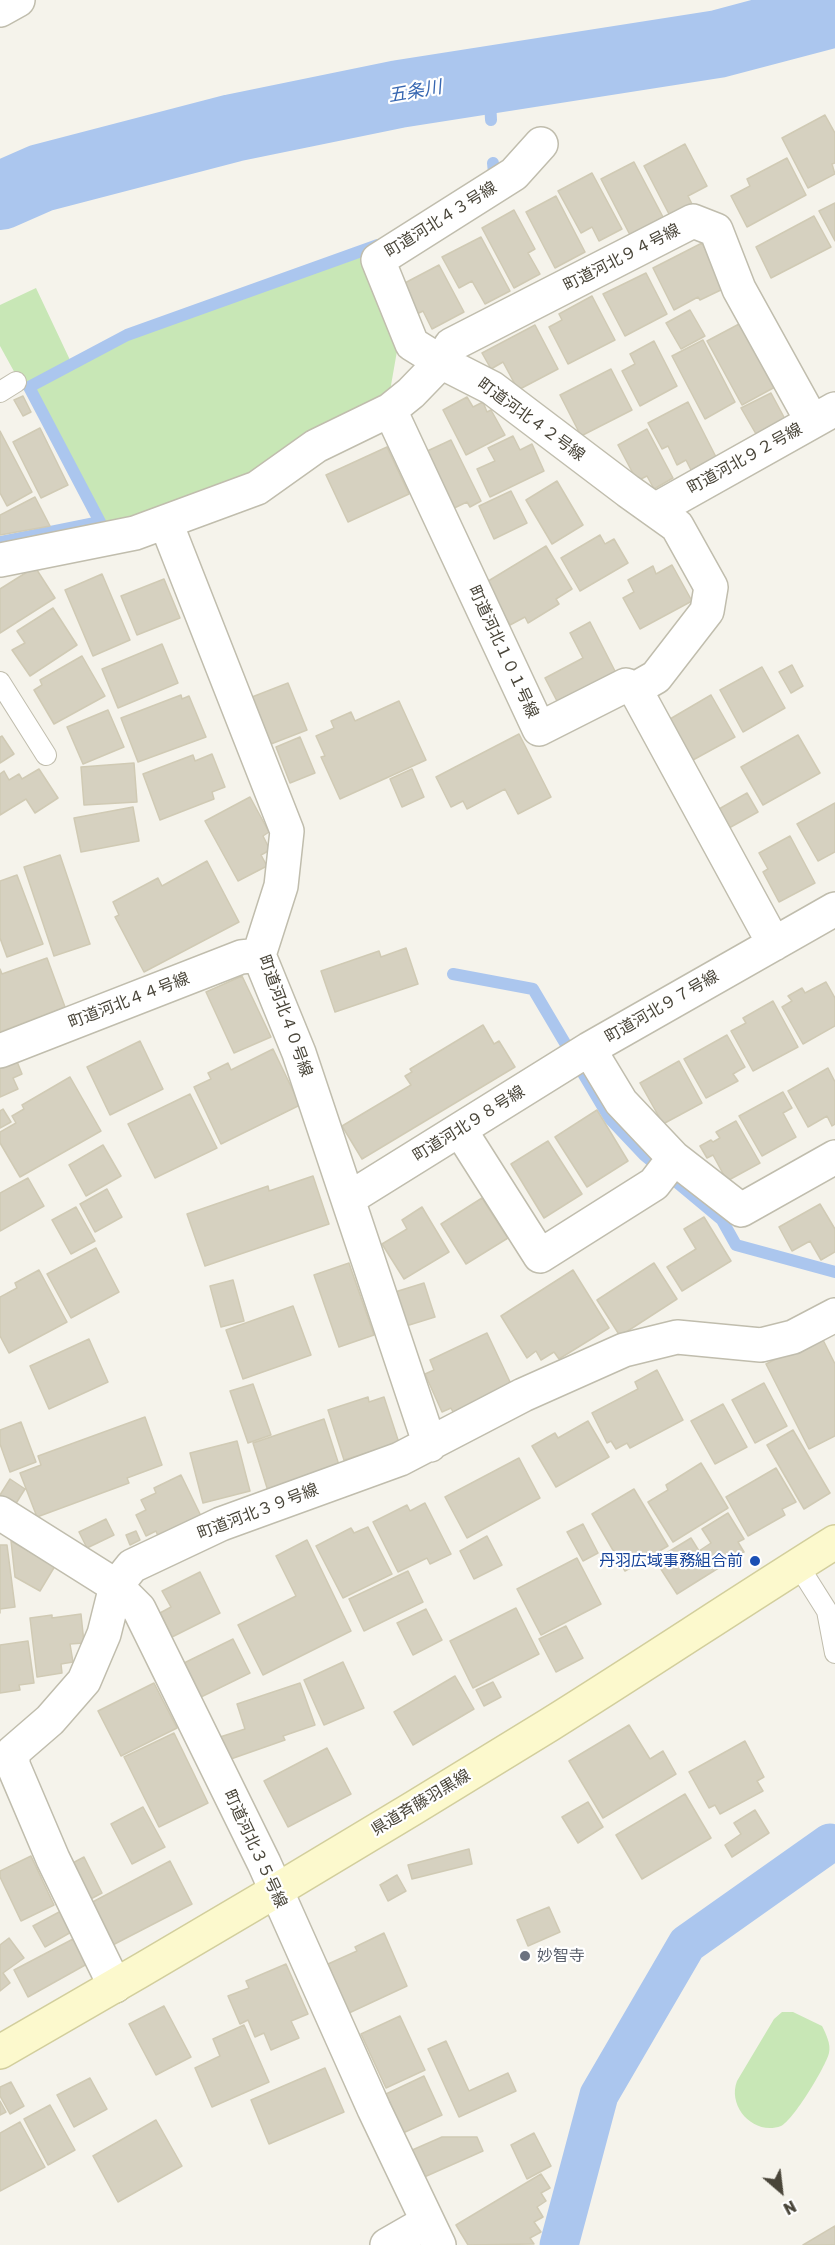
<!DOCTYPE html>
<meta charset="utf-8">
<style>
body{margin:0}
#map{position:relative;width:835px;height:2245px;overflow:hidden;background:#f5f3eb;font-family:Rubik,sans-serif}
canvas{display:block}
.north{position:absolute;left:751px;top:2161px;width:60px;height:60px;-webkit-text-stroke:4px #fff;paint-order:stroke;rotate:152deg;font-size:16px;font-weight:700;line-height:24px;text-align:center;color:#494539}
.north::after{content:'';display:block;margin:auto;width:21px;height:27px;background:#494539;clip-path:polygon(50% 0,100% 100%,50% 72%,0 100%)}
</style>
<div id="map">
<canvas width="835" height="2245"></canvas>
<div class="north">N</div>
</div>
<script>
const g = document.querySelector('canvas').getContext('2d');
g.lineJoin = 'round';
function paint(path, color) { g.fillStyle = color; g.fill(path, 'evenodd'); }
function stroke(path, color, width, dash) { g.strokeStyle = color; g.lineWidth = width; g.lineCap = dash ? 'butt' : 'round'; g.setLineDash(dash || []); g.stroke(path); }
function write(font, color, halo, rows, align = 'center') {
  g.font = font + ' Rubik,"Noto Sans JP",sans-serif'; g.lineWidth = 4.5; g.setLineDash([]); g.textBaseline = 'middle'; g.strokeStyle = halo; g.fillStyle = color; for (const [text, x, y, turn = 0] of rows) {
    g.save(); g.translate(x, y); g.rotate((+turn || 0) * Math.PI / 180); g.textAlign = isNaN(turn) ? turn : align; if (halo) g.strokeText(text, 0, 0); g.fillText(text, 0, 0); g.restore();
  }
}
paint(new Path2D(`
 M 364,256 L 397,351 L 390,391 L 316,433 L 257,475 L 107,526 L 33,390 L 129,338 Z
 M 36,288 L 70,360 L 22,386 L 0,346 L 0,305 Z
 M 782,2012 L 793,2012 L 822,2026 C 826,2034 831,2044 829,2053 C 826,2066 793,2121 781,2126 C 754,2136 727,2107 737,2081 L 774,2019 Z`), '#c8e7b6');
stroke(new Path2D(`
 M 489,80 L 491,120
 M 486,181 L 494,173 L 493,163
 M 0,542 L 100,522 L 29,387 L 127,335 L 378,245
 M 453,974 L 533,989 L 610,1119 L 644,1155 L 722,1220 L 736,1245 L 835,1272`), '#abc6ee', 12);
stroke(new Path2D(`
 M 559,2245 L 599,2095 L 687,1944 L 830,1843`), '#abc6ee', 39);
stroke(new Path2D(`
 M 0,196 L 41,178 L 233,128 L 399,94 L 718,44 L 835,13`), '#abc6ee', 68);
const building = new Path2D(`
 M 825,115 L 835,133 L 835,163 L 832,164 L 835,174 L 808,188 L 782,138 Z
 M 685,144 L 707,186 L 688,196 L 692,204 L 670,216 L 644,166 Z
 M 787,158 L 806,195 L 747,227 L 731,196 L 750,186 L 747,179 Z
 M 634,162 L 663,217 L 630,235 L 601,179 Z
 M 592,173 L 622,229 L 599,241 L 592,227 L 581,233 L 558,191 Z
 M 556,196 L 585,252 L 555,268 L 526,212 Z
 M 835,203 L 835,241 L 819,211 Z
 M 514,210 L 535,249 L 528,253 L 540,274 L 514,288 L 482,228 Z
 M 814,216 L 831,247 L 771,278 L 756,247 Z
 M 481,237 L 510,291 L 485,304 L 472,281 L 459,288 L 442,257 Z
 M 702,243 L 725,288 L 700,300 L 698,297 L 674,310 L 653,268 Z
 M 439,265 L 464,312 L 432,329 L 423,311 L 417,314 L 401,285 Z
 M 646,273 L 667,314 L 625,336 L 603,294 Z
 M 592,296 L 615,340 L 568,364 L 549,327 L 562,320 L 559,314 Z
 M 690,310 L 705,336 L 681,349 L 666,323 Z
 M 741,323 L 775,387 L 742,405 L 707,341 Z
 M 535,325 L 558,369 L 518,390 L 503,362 L 491,369 L 482,353 Z
 M 703,340 L 735,402 L 705,419 L 672,356 Z
 M 654,341 L 677,386 L 640,406 L 622,371 L 635,364 L 630,354 Z
 M 611,369 L 632,410 L 581,436 L 560,395 Z
 M 771,393 L 785,419 L 756,434 L 741,408 Z
 M 23,396 L 31,412 L 23,416 L 14,400 Z
 M 467,397 L 473,407 L 483,402 L 487,412 L 491,410 L 505,435 L 466,455 L 443,410 Z
 M 688,402 L 716,457 L 691,470 L 686,460 L 677,465 L 668,446 L 662,449 L 648,423 Z
 M 40,428 L 68,485 L 41,498 L 13,442 Z
 M 647,429 L 673,478 L 654,489 L 647,476 L 637,481 L 618,445 Z
 M 0,431 L 32,492 L 7,506 L 0,493 Z
 M 513,436 L 520,450 L 532,444 L 544,471 L 490,497 L 477,469 L 495,461 L 488,448 Z
 M 451,440 L 481,501 L 470,507 L 467,502 L 450,510 L 423,453 Z
 M 387,447 L 409,494 L 348,522 L 326,475 Z
 M 557,481 L 583,525 L 552,544 L 526,500 Z
 M 511,491 L 527,523 L 494,539 L 479,506 Z
 M 35,497 L 50,526 L 0,535 L 0,515 Z
 M 600,535 L 605,544 L 614,539 L 628,563 L 580,591 L 561,558 Z
 M 546,546 L 572,589 L 556,599 L 559,604 L 528,623 L 525,617 L 510,625 L 485,583 Z
 M 672,565 L 692,601 L 640,629 L 623,598 L 634,592 L 628,580 L 653,566 L 656,574 Z
 M 35,567 L 55,598 L 0,633 L 0,589 Z
 M 102,574 L 130,640 L 93,656 L 65,590 Z
 M 164,579 L 180,618 L 137,635 L 121,596 Z
 M 53,608 L 77,645 L 30,676 L 12,650 L 25,643 L 17,631 Z
 M 590,622 L 616,673 L 558,703 L 545,678 L 583,658 L 570,633 Z
 M 162,644 L 178,683 L 118,708 L 102,669 Z
 M 82,656 L 105,696 L 54,724 L 34,690 L 42,685 L 40,680 Z
 M 792,665 L 803,686 L 791,693 L 779,672 Z
 M 762,667 L 785,708 L 743,732 L 720,690 Z
 M 288,683 L 307,730 L 271,744 L 252,697 Z
 M 181,695 L 182,699 L 189,696 L 206,737 L 138,762 L 121,718 Z
 M 711,695 L 735,737 L 693,760 L 670,719 Z
 M 399,701 L 426,760 L 340,799 L 321,757 L 325,756 L 316,736 L 334,728 L 331,721 L 351,712 L 355,721 Z
 M 108,710 L 124,747 L 83,764 L 67,727 Z
 M 519,734 L 551,797 L 518,814 L 505,789 L 467,809 L 463,801 L 451,807 L 436,777 Z
 M 798,735 L 820,773 L 763,805 L 741,767 Z
 M 2,736 L 14,754 L 0,763 L 0,737 Z
 M 300,737 L 315,773 L 290,783 L 276,747 Z
 M 212,754 L 225,787 L 212,792 L 214,799 L 160,820 L 143,774 L 193,755 L 195,761 Z
 M 134,763 L 137,802 L 84,805 L 81,767 Z
 M 39,769 L 58,798 L 35,813 L 26,799 L 0,815 L 0,774 L 4,771 L 9,780 L 19,774 L 22,779 Z
 M 412,769 L 424,797 L 402,807 L 390,779 Z
 M 747,793 L 758,812 L 729,828 L 719,809 Z
 M 250,797 L 269,832 L 263,836 L 270,850 L 261,855 L 267,866 L 238,881 L 205,821 Z
 M 835,803 L 835,852 L 818,861 L 797,824 Z
 M 133,807 L 139,841 L 81,852 L 74,818 Z
 M 790,836 L 815,883 L 779,902 L 763,872 L 768,869 L 759,853 Z
 M 60,855 L 90,944 L 54,956 L 24,867 Z
 M 207,861 L 239,922 L 144,972 L 115,917 L 119,915 L 113,902 L 158,878 L 162,886 Z
 M 17,875 L 43,944 L 7,957 L 0,938 L 0,881 Z
 M 406,948 L 418,984 L 335,1012 L 321,971 L 379,951 L 381,957 Z
 M 47,958 L 65,1007 L 0,1032 L 0,969 L 2,974 Z
 M 242,976 L 271,1037 L 234,1053 L 206,992 Z
 M 826,982 L 835,998 L 835,1026 L 803,1044 L 782,1007 L 792,1001 L 788,996 L 802,988 L 805,993 Z
 M 773,1001 L 798,1047 L 753,1071 L 731,1031 L 746,1023 L 743,1018 Z
 M 483,1025 L 494,1044 L 499,1041 L 515,1067 L 362,1159 L 342,1126 L 411,1085 L 405,1076 L 412,1072 L 410,1069 Z
 M 727,1035 L 745,1067 L 733,1074 L 738,1081 L 706,1098 L 684,1059 Z
 M 140,1041 L 163,1089 L 110,1115 L 87,1067 Z
 M 273,1049 L 300,1105 L 221,1144 L 194,1087 L 211,1079 L 208,1073 L 228,1063 L 231,1070 Z
 M 16,1059 L 22,1074 L 13,1078 L 18,1089 L 0,1097 L 0,1066 Z
 M 679,1061 L 702,1103 L 663,1124 L 640,1083 Z
 M 828,1068 L 835,1082 L 835,1124 L 832,1126 L 827,1116 L 808,1127 L 788,1091 Z
 M 70,1077 L 101,1131 L 20,1177 L 0,1143 L 0,1132 L 16,1123 L 12,1116 L 24,1109 L 22,1105 Z
 M 783,1092 L 792,1108 L 783,1113 L 796,1137 L 762,1156 L 739,1116 Z
 M 190,1094 L 217,1148 L 155,1178 L 128,1124 Z
 M 3,1109 L 11,1122 L 0,1128 L 0,1111 Z
 M 597,1110 L 628,1161 L 587,1187 L 555,1137 Z
 M 736,1121 L 760,1163 L 727,1181 L 713,1155 L 707,1158 L 700,1146 L 711,1140 L 713,1142 L 720,1138 L 716,1132 Z
 M 548,1141 L 582,1194 L 544,1218 L 511,1164 Z
 M 103,1145 L 121,1176 L 86,1196 L 69,1165 Z
 M 313,1176 L 329,1224 L 205,1266 L 187,1214 L 268,1186 L 269,1191 Z
 M 28,1178 L 44,1206 L 0,1231 L 0,1193 Z
 M 107,1189 L 122,1217 L 95,1232 L 80,1204 Z
 M 482,1198 L 508,1238 L 466,1264 L 441,1224 Z
 M 820,1204 L 835,1229 L 835,1252 L 821,1260 L 810,1241 L 792,1251 L 779,1227 Z
 M 76,1207 L 95,1241 L 71,1254 L 52,1220 Z
 M 422,1207 L 449,1252 L 404,1279 L 382,1244 L 407,1229 L 402,1220 Z
 M 704,1217 L 731,1261 L 682,1291 L 667,1267 L 696,1249 L 684,1229 Z
 M 96,1248 L 119,1292 L 71,1318 L 47,1274 Z
 M 349,1263 L 374,1335 L 339,1347 L 314,1275 Z
 M 654,1263 L 677,1299 L 620,1336 L 597,1300 Z
 M 39,1270 L 67,1322 L 9,1353 L 0,1336 L 0,1297 L 17,1288 L 15,1283 Z
 M 573,1270 L 609,1328 L 559,1359 L 554,1352 L 541,1360 L 536,1351 L 527,1358 L 501,1316 Z
 M 233,1280 L 244,1321 L 221,1327 L 210,1286 Z
 M 424,1283 L 435,1317 L 406,1326 L 395,1292 Z
 M 293,1306 L 311,1355 L 243,1379 L 226,1330 Z
 M 487,1333 L 511,1384 L 453,1412 L 451,1408 L 442,1412 L 425,1374 L 434,1370 L 430,1360 Z
 M 821,1336 L 835,1364 L 835,1436 L 809,1449 L 766,1364 Z
 M 89,1339 L 108,1382 L 49,1409 L 30,1366 Z
 M 657,1370 L 683,1420 L 630,1448 L 627,1443 L 616,1449 L 611,1441 L 607,1443 L 592,1413 L 638,1389 L 635,1382 Z
 M 764,1383 L 787,1426 L 755,1443 L 732,1400 Z
 M 253,1384 L 271,1435 L 248,1443 L 230,1391 Z
 M 368,1397 L 369,1402 L 384,1397 L 399,1443 L 344,1460 L 328,1410 Z
 M 723,1404 L 747,1447 L 715,1464 L 691,1421 Z
 M 145,1417 L 162,1465 L 127,1478 L 129,1483 L 37,1517 L 20,1473 L 41,1465 L 38,1456 Z
 M 324,1419 L 340,1468 L 268,1491 L 253,1443 Z
 M 588,1421 L 609,1457 L 556,1487 L 532,1446 L 555,1433 L 558,1438 Z
 M 21,1422 L 36,1462 L 10,1472 L 0,1444 L 0,1430 Z
 M 793,1430 L 830,1493 L 804,1509 L 767,1445 Z
 M 237,1441 L 250,1491 L 203,1503 L 190,1453 Z
 M 519,1458 L 540,1498 L 467,1538 L 445,1497 Z
 M 701,1463 L 728,1508 L 673,1542 L 648,1502 L 668,1490 L 666,1485 Z
 M 776,1468 L 796,1502 L 782,1509 L 785,1515 L 748,1536 L 726,1497 Z
 M 181,1475 L 201,1516 L 158,1536 L 156,1531 L 146,1536 L 136,1515 L 146,1510 L 141,1500 L 156,1493 L 154,1488 Z
 M 10,1479 L 25,1489 L 15,1505 L 0,1495 Z
 M 634,1489 L 668,1546 L 625,1571 L 592,1514 Z
 M 425,1503 L 451,1554 L 430,1564 L 427,1558 L 398,1572 L 373,1522 L 407,1505 L 410,1511 Z
 M 728,1513 L 744,1539 L 738,1542 L 744,1552 L 677,1594 L 655,1560 L 691,1538 L 699,1551 L 711,1543 L 702,1529 Z
 M 106,1519 L 114,1535 L 87,1548 L 79,1532 Z
 M 583,1524 L 598,1553 L 583,1561 L 567,1532 Z
 M 368,1527 L 392,1574 L 343,1598 L 316,1546 L 351,1528 L 354,1533 Z
 M 136,1531 L 140,1540 L 130,1545 L 126,1535 Z
 M 487,1536 L 502,1565 L 474,1579 L 460,1551 Z
 M 307,1540 L 351,1631 L 263,1675 L 238,1625 L 296,1596 L 276,1556 Z
 M 11,1541 L 55,1566 L 40,1591 L 15,1577 Z
 M 0,1545 L 7,1545 L 15,1607 L 0,1609 L 0,1613 Z
 M 577,1558 L 601,1604 L 541,1635 L 517,1589 Z
 M 408,1571 L 423,1602 L 364,1631 L 349,1599 Z
 M 200,1572 L 220,1613 L 172,1637 L 160,1613 L 171,1607 L 162,1591 Z
 M 516,1608 L 539,1654 L 473,1688 L 450,1641 Z
 M 426,1609 L 442,1640 L 413,1655 L 397,1623 Z
 M 81,1614 L 84,1643 L 70,1644 L 73,1662 L 61,1664 L 62,1673 L 37,1677 L 30,1618 L 52,1615 L 52,1618 Z
 M 566,1626 L 583,1658 L 556,1672 L 539,1639 Z
 M 233,1639 L 250,1673 L 199,1698 L 182,1664 Z
 M 28,1641 L 34,1683 L 19,1685 L 20,1690 L 0,1693 L 0,1645 Z
 M 343,1662 L 364,1708 L 324,1725 L 304,1680 Z
 M 455,1676 L 474,1709 L 413,1745 L 394,1712 Z
 M 493,1682 L 501,1697 L 484,1706 L 476,1690 Z
 M 154,1683 L 177,1728 L 121,1756 L 98,1711 Z
 M 300,1683 L 315,1725 L 283,1736 L 285,1740 L 228,1760 L 220,1737 L 245,1729 L 237,1704 Z
 M 629,1725 L 650,1759 L 663,1751 L 676,1774 L 603,1818 L 569,1761 Z
 M 174,1733 L 208,1803 L 159,1827 L 124,1757 Z
 M 745,1741 L 764,1777 L 757,1781 L 763,1791 L 720,1814 L 715,1805 L 709,1808 L 689,1772 Z
 M 327,1748 L 351,1794 L 288,1827 L 264,1781 Z
 M 685,1794 L 711,1838 L 642,1879 L 616,1835 Z
 M 588,1802 L 603,1827 L 578,1843 L 562,1817 Z
 M 143,1807 L 165,1847 L 132,1864 L 111,1824 Z
 M 755,1810 L 769,1833 L 732,1857 L 725,1845 L 741,1834 L 734,1823 Z
 M 469,1849 L 472,1864 L 412,1879 L 408,1865 Z
 M 31,1856 L 54,1905 L 21,1921 L 0,1877 L 0,1871 Z
 M 84,1857 L 102,1893 L 85,1902 L 67,1866 Z
 M 170,1861 L 192,1904 L 107,1948 L 85,1906 Z
 M 397,1875 L 406,1891 L 388,1901 L 380,1885 Z
 M 549,1907 L 560,1932 L 528,1946 L 517,1920 Z
 M 61,1911 L 73,1931 L 45,1947 L 33,1926 Z
 M 384,1933 L 407,1986 L 349,2013 L 328,1964 L 357,1951 L 355,1947 Z
 M 9,1938 L 24,1958 L 3,1973 L 10,1983 L 0,1991 L 0,1945 Z
 M 73,1939 L 87,1964 L 28,1997 L 14,1970 Z
 M 286,1964 L 308,2014 L 291,2021 L 299,2038 L 271,2050 L 264,2033 L 255,2037 L 248,2020 L 240,2024 L 228,1996 L 249,1988 L 246,1981 Z
 M 164,2006 L 191,2057 L 156,2075 L 129,2024 Z
 M 400,2016 L 425,2070 L 386,2088 L 361,2034 Z
 M 244,2025 L 269,2082 L 212,2107 L 195,2068 L 220,2056 L 213,2039 Z
 M 446,2041 L 469,2091 L 508,2073 L 516,2091 L 459,2117 L 428,2049 Z
 M 325,2068 L 344,2112 L 269,2144 L 251,2100 Z
 M 424,2076 L 442,2115 L 403,2133 L 386,2094 Z
 M 90,2078 L 107,2109 L 74,2127 L 57,2095 Z
 M 11,2082 L 24,2106 L 10,2114 L 0,2096 L 0,2087 Z
 M 0,2101 L 6,2112 L 0,2115 Z
 M 50,2105 L 75,2150 L 48,2165 L 24,2119 Z
 M 156,2120 L 182,2166 L 118,2202 L 93,2156 Z
 M 20,2122 L 45,2167 L 0,2191 L 0,2133 Z
 M 534,2133 L 551,2166 L 527,2179 L 511,2145 Z
 M 442,2137 L 477,2137 L 483,2151 L 422,2178 L 410,2151 Z
 M 541,2174 L 550,2188 L 541,2193 L 546,2201 L 537,2207 L 543,2217 L 534,2222 L 541,2232 L 530,2238 L 534,2244 L 468,2245 L 456,2225 Z
 M 835,2226 L 835,2245 L 803,2245 Z`);
paint(building, '#d6d1c0');
stroke(building, '#d0cab4', 1.5);
const service = new Path2D(`
 M 0,392 L 16,382
 M 0,682 L 46,755
 M 798,1565 L 827,1611 L 835,1653`);
const minor = new Path2D(`
 M 0,10 L 18,0
 M 541,144 L 514,174 L 378,260 L 412,344 L 441,362 L 451,345 L 693,221 L 716,230 L 739,289 L 812,421
 M 390,410 L 539,729 L 626,685 L 635,689 L 774,944
 M 655,510 L 835,409
 M 166,523 L 287,831 L 281,886 L 259,955 L 299,1053 L 430,1445
 M 0,560 L 135,533 L 257,488 L 316,446 L 390,410 L 411,393 L 441,362 L 492,388 L 628,491 L 677,526 L 711,587 L 707,611 L 656,677 L 635,689
 M 835,909 L 589,1049 L 621,1102 L 674,1158 L 741,1210 L 835,1157
 M 0,1051 L 241,957 L 259,955
 M 460,1130 L 540,1256 L 654,1184 L 674,1158
 M 348,1199 L 589,1049
 M 0,1513 L 116,1586 L 139,1609 L 264,1863 L 374,2109 L 439,2245
 M 115,1986 L 53,1859 L 13,1765 L 13,1752 L 50,1720 L 84,1681 L 104,1634 L 116,1586 L 132,1566 L 221,1524 L 400,1459 L 523,1395 L 624,1350 L 677,1337 L 761,1345 L 793,1337 L 835,1315
 M 387,2245 L 427,2222`);
const secondary = new Path2D(`
 M 0,2052 C 185,1946 368,1837 549,1725 C 645,1665 739,1602 835,1542`);
stroke(service, '#c0bdad', 22);
stroke(minor, '#c0bdad', 36);
stroke(secondary, '#d2ce9c', 36);
stroke(service, '#fff', 20);
stroke(minor, '#fff', 33);
stroke(secondary, '#fcf9cd', 33);
for (const [x, y, r, color] of [
 [755,1561,6,"#1a4fb4"],
 [525,1956,6,"#6b7280"]
]) { const dot = new Path2D(); dot.arc(x, y, r, 0, 2 * Math.PI); g.fillStyle = color; g.fill(dot); stroke(dot, '#fff', 2); }
write('16px', '#494539', '#fff', [
 ["町道河北４３号線",441,220,-32],
 ["町道河北９４号線",622,258,-27],
 ["町道河北４２号線",531,420,36],
 ["町道河北９２号線",745,459,-29],
 ["町道河北１０１号線",503,652,65],
 ["町道河北４４号線",129,1001,-21],
 ["町道河北９７号線",662,1007,-30],
 ["町道河北４０号線",285,1016,70],
 ["町道河北９８号線",469,1124,-32],
 ["町道河北３９号線",258,1512,-21],
 ["県道斉藤羽黒線",421,1803,-31],
 ["町道河北３５号線",255,1849,65]
]);
write('16px', '#164399', '#fff', [
 ["丹羽広域事務組合前",743,1561]
], 'right');
write('16px', '#5b616d', '#fff', [
 ["妙智寺",537,1956]
], 'left');
write('italic 18px', '#3666b1', '#fff', [
 ["五条川",415,92,-10]
]);
</script>
